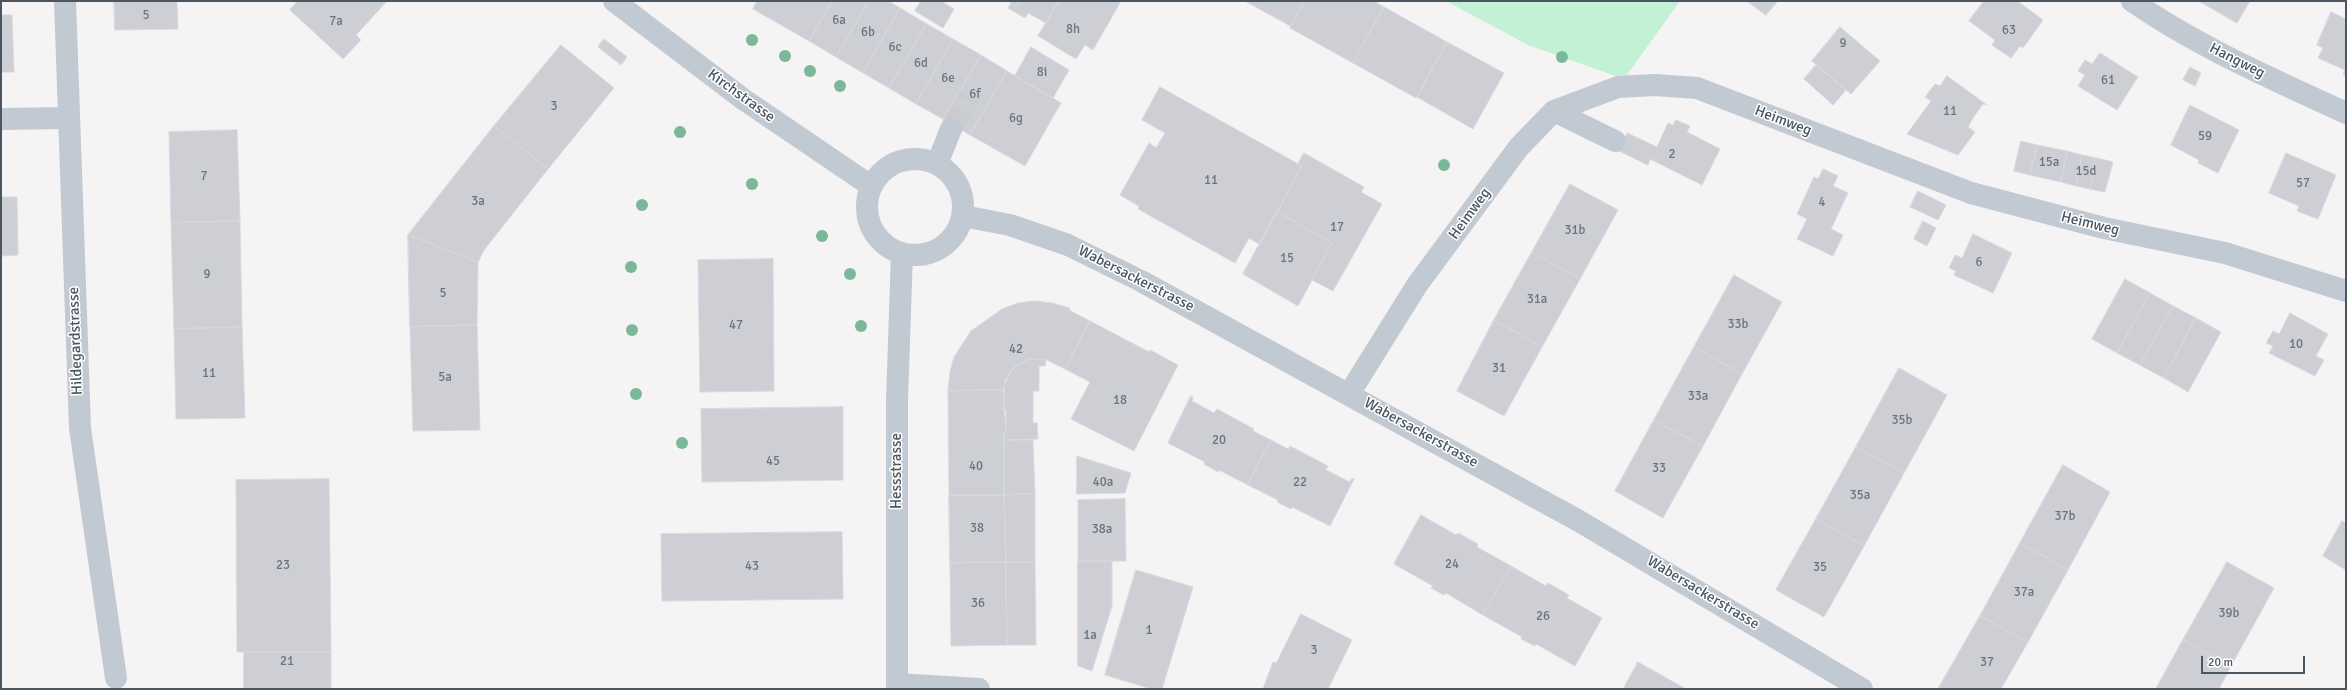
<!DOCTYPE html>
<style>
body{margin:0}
#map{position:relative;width:2347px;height:690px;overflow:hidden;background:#f5f3f3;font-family:Signika,sans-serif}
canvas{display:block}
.frame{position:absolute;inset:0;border:2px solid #4a5661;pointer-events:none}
.scale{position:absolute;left:2201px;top:656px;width:104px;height:18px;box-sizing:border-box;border:2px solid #4a5661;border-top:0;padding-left:5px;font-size:12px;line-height:14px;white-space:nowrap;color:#4a5661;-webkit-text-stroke:3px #fff;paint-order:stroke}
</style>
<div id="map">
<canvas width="2347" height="690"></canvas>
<div class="frame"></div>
<div class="scale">20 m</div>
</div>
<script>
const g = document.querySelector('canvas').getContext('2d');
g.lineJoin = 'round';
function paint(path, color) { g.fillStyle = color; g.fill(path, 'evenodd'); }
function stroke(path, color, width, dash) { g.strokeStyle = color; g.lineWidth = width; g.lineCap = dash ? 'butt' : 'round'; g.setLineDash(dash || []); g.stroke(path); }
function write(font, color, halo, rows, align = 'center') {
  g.font = font + ' Signika,sans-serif'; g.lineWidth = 3; g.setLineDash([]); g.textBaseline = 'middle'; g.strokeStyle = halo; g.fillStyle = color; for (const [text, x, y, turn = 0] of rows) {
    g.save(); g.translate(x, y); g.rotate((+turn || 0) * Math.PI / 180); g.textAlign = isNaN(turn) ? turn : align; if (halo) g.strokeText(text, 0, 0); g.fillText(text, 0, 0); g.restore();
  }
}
paint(new Path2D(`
 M 1446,1 L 1680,1 L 1624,79 L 1528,45 Z`), '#c3f1d5');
const building = new Path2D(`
 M 114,1 L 175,1 L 177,3 L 178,29 L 115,30 Z
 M 298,1 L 387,1 L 356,35 L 361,40 L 343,59 L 290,10 Z
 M 757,1 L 832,1 L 809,41 L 753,9 Z
 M 832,1 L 869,1 L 836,57 L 809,41 Z
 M 869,1 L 888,1 L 900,8 L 863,73 L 836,57 Z
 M 921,1 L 941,1 L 954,9 L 943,28 L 915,11 Z
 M 1008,1 L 1019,1 L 1016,6 Z
 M 1019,1 L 1059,1 L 1046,23 L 1028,13 L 1025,18 L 1008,8 L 1011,3 L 1016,6 Z
 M 1059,1 L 1121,1 L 1093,50 L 1085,45 L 1076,59 L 1038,36 Z
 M 1245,1 L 1305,1 L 1291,26 Z
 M 1305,1 L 1374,1 L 1384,7 L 1353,63 L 1290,28 Z
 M 1747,1 L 1778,1 L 1766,15 Z
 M 1984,1 L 2020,1 L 2019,2 L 2043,20 L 2023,48 L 2020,46 L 2011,58 L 1992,45 L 1995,40 L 1969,21 Z
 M 2199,1 L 2250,1 L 2237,23 Z
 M 1384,7 L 1447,42 L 1416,98 L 1353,63 Z
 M 900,8 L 927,24 L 889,88 L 863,73 Z
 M 2331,12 L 2346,19 L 2346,76 L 2343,74 L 2345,70 L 2318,58 L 2323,48 L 2317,45 Z
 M 1,15 L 12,15 L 14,72 L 1,72 Z
 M 927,24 L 953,39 L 916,104 L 889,88 Z
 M 1840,27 L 1880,61 L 1851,94 L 1812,61 Z
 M 604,39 L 627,57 L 621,65 L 598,47 Z
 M 953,39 L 981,55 L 943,119 L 916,104 Z
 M 1447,42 L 1504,73 L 1473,129 L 1417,97 Z
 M 561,45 L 614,88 L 548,169 L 494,126 Z
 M 1031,47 L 1069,70 L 1053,98 L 1015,76 Z
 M 2100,53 L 2138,77 L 2117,110 L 2078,86 L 2085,75 L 2078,71 L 2085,60 L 2092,64 Z
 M 981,55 L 1007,71 L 970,135 L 943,119 Z
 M 1816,65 L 1846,90 L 1833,105 L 1804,79 Z
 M 2190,67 L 2201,73 L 2195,86 L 2183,80 Z
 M 1007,71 L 1061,103 L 1025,166 L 970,135 Z
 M 1947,76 L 1987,105 L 1983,104 L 1973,118 L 1968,127 L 1975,132 L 1958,155 L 1907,134 L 1931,101 L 1925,97 L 1935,84 L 1940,86 Z
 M 1160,87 L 1302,166 L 1259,244 L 1249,238 L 1235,263 L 1138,209 L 1139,206 L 1120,195 L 1149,143 L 1156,148 L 1165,133 L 1142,120 Z
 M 2190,105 L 2239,130 L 2218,173 L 2198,163 L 2199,160 L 2171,145 Z
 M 1676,120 L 1690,126 L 1687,132 L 1720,149 L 1702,185 L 1650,159 L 1648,165 L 1619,151 L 1627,133 L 1657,147 L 1668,123 L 1673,125 Z
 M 494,126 L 548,169 L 484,250 L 478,262 L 408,235 Z
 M 237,130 L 240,221 L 171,223 L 169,132 Z
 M 2021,141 L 2037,145 L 2030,175 L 2014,171 Z
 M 2037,145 L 2067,151 L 2061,182 L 2030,175 Z
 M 2067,151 L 2082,155 L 2076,186 L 2061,182 Z
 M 1304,153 L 1364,187 L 1361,192 L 1382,204 L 1333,291 L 1312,280 L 1332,243 L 1277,212 L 1302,166 L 1298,164 Z
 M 2286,153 L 2336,175 L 2318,219 L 2297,211 L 2299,206 L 2269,193 Z
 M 2082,155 L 2097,158 L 2090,189 L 2076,186 Z
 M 2097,158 L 2113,162 L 2105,192 L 2090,189 Z
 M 1823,169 L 1838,176 L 1833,186 L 1848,193 L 1831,229 L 1843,235 L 1833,256 L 1797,239 L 1807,219 L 1797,214 L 1814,177 L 1818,179 Z
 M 1570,184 L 1618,210 L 1580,279 L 1532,252 Z
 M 1918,191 L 1946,205 L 1938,220 L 1910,207 Z
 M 1,197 L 17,197 L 18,255 L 1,256 Z
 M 1277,212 L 1332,243 L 1298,306 L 1243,274 Z
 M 240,221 L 242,327 L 174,329 L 171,223 Z
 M 1923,221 L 1936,228 L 1927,246 L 1914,239 Z
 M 1973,234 L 2012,253 L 1993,293 L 1954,275 L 1956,271 L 1949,268 L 1955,255 L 1962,258 Z
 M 408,235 L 478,262 L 477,325 L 410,327 Z
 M 1532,252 L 1580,279 L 1542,347 L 1494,320 Z
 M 773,259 L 774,391 L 700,392 L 698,260 Z
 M 1734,275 L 1782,302 L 1742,374 L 1694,347 Z
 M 2125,279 L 2150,293 L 2117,353 L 2092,339 Z
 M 2150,293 L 2173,306 L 2140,365 L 2117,353 Z
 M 1035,301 L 1052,303 L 1070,308 L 1069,310 L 1090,321 L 1065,369 L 1047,360 L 1030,359 L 1015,366 L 1009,373 L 1003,390 L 948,391 L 950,372 L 954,357 L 971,331 L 1002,309 L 1018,303 Z
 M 2173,306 L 2196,318 L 2164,378 L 2140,365 Z
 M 2290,313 L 2328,334 L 2316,356 L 2324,360 L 2315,376 L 2269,353 L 2273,346 L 2266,343 L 2273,331 L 2279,334 Z
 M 2196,318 L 2221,332 L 2188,392 L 2164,378 Z
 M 1494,320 L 1542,347 L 1504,416 L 1457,391 Z
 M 1090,321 L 1149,352 L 1150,350 L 1178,365 L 1134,451 L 1071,419 L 1090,382 L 1065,369 Z
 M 477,325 L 480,430 L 413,431 L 410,327 Z
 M 242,327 L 245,418 L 176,419 L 174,329 Z
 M 1694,347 L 1742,374 L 1703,446 L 1654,420 Z
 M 1030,359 L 1046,360 L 1045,366 L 1039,366 L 1039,391 L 1033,391 L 1033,423 L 1037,423 L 1038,439 L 1004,440 L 1004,433 L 1006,432 L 1006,410 L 1003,410 L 1005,380 L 1015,366 Z
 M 1899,368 L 1947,395 L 1904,473 L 1856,447 Z
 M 1003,390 L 1006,432 L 1004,433 L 1004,495 L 949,495 L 948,391 Z
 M 1191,396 L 1193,397 L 1192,401 L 1214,413 L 1217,409 L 1254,429 L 1253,431 L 1271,440 L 1248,485 L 1219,470 L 1218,472 L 1204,464 L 1205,462 L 1168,443 Z
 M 843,407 L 843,480 L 702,482 L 701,409 Z
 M 1654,420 L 1703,446 L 1663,518 L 1615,491 Z
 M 1004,440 L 1033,440 L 1035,494 L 1004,495 Z
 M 1271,440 L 1288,449 L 1290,446 L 1328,466 L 1326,470 L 1350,482 L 1352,478 L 1354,479 L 1330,526 L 1292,507 L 1291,509 L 1277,502 L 1278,500 L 1248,485 Z
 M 1856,447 L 1904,473 L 1864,546 L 1816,519 Z
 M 1077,456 L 1131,473 L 1125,493 L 1077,494 Z
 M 2063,465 L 2110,492 L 2068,570 L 2020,543 Z
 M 329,479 L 331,652 L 237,652 L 236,480 Z
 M 1035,494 L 1035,562 L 1006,562 L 1004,495 Z
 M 949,495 L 1004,495 L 1006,562 L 950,563 Z
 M 1125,499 L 1126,561 L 1078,561 L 1078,500 Z
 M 1421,515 L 1456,535 L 1458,533 L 1478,544 L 1477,547 L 1511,566 L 1483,615 L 1446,593 L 1444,595 L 1431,588 L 1433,586 L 1394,564 Z
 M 1816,519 L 1864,546 L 1824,617 L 1776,590 Z
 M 2342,521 L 2346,523 L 2346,570 L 2323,556 Z
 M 842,532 L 843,599 L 662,601 L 661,534 Z
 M 2020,543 L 2068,570 L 2028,642 L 1980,616 Z
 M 1078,561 L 1112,561 L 1112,606 L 1092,671 L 1078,666 Z
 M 1006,562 L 1007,645 L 951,646 L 950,563 Z
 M 1006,562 L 1035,562 L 1036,645 L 1007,645 Z
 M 2227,562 L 2274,588 L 2231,666 L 2183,640 Z
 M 1511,566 L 1546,586 L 1548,583 L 1569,595 L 1567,598 L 1602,618 L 1575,666 L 1536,644 L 1535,646 L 1521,639 L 1522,637 L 1483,615 Z
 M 1136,570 L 1193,587 L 1162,689 L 1152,689 L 1105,675 Z
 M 1301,614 L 1352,640 L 1328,689 L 1263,689 L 1273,662 L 1276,663 Z
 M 1980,616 L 2028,642 L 2001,689 L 1938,689 Z
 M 2183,640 L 2231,666 L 2219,689 L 2156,689 Z
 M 244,652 L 331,652 L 331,689 L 244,689 Z
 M 1638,662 L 1686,689 L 1626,689 L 1624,688 Z`);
paint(building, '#cdcfd5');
stroke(building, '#d7d9de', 1);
stroke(new Path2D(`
 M 951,129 L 969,96`), '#caccce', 22, [22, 11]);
stroke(new Path2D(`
 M 65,1 L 80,428 L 116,678
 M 614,1 L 743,99 L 871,186
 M 2132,1 C 2198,47 2273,79 2346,113
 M 1554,111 L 1615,141
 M 1,119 L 68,118
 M867 207a48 48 0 1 1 96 0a48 48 0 1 1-96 0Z
 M 937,164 L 951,129
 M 963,216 L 1010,225 L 1068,245 L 1141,281 L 1579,521 L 1862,689
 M 1349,394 L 1417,285 L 1519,147 L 1554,111 L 1618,87 L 1655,85 L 1697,88 L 1971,193 L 2104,228 L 2225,253 L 2346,291
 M 897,684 L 979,689
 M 897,689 L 897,400 L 902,253`), '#c1cad2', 22);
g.fillStyle = '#7bb799';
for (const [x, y] of [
 [752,40],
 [785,56],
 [1562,57],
 [810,71],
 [840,86],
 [680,132],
 [1444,165],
 [752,184],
 [642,205],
 [822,236],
 [631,267],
 [850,274],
 [861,326],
 [632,330],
 [636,394],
 [682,443]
]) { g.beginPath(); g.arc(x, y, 6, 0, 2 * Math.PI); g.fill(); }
write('13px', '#6b747e', null, [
 ["5",146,16],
 ["6a",839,21],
 ["7a",336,22],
 ["8h",1073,30],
 ["63",2009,31],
 ["6b",868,33],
 ["9",1843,44],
 ["6c",895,48],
 ["6d",921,64],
 ["8i",1042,73],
 ["6e",948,79],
 ["61",2108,81],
 ["6f",975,95],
 ["3",554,107],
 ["11",1950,112],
 ["6g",1016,119],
 ["59",2205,137],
 ["2",1672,155],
 ["15a",2049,163],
 ["15d",2086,172],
 ["7",204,177],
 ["11",1211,181],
 ["57",2303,184],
 ["3a",478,202],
 ["4",1822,203],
 ["17",1337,228],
 ["31b",1575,231],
 ["15",1287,259],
 ["6",1979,263],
 ["9",207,275],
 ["5",443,294],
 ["31a",1537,300],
 ["33b",1738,325],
 ["47",736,326],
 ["10",2296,345],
 ["42",1016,350],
 ["31",1499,369],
 ["11",209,374],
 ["5a",445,378],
 ["33a",1698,397],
 ["18",1120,401],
 ["35b",1902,421],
 ["20",1219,441],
 ["45",773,462],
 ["40",976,467],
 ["33",1659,469],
 ["40a",1103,483],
 ["22",1300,483],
 ["35a",1860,496],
 ["37b",2065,517],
 ["38",977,529],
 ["38a",1102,530],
 ["24",1452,565],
 ["23",283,566],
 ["43",752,567],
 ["35",1820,568],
 ["37a",2024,593],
 ["36",978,604],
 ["39b",2229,614],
 ["26",1543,617],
 ["1",1149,631],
 ["1a",1090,636],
 ["3",1314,651],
 ["21",287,662],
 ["37",1987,663]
]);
write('15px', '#4a5661', '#fff', [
 ["Hangweg",2237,61,27],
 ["Kirchstrasse",741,96,36],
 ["Heimweg",1783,121,21],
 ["Heimweg",1470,214,-54],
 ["Heimweg",2090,224,14],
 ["Wabersackerstrasse",1136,279,27],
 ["Hildegardstrasse",76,341,-92],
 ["Wabersackerstrasse",1421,433,29],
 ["Hessstrasse",897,471,-90],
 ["Wabersackerstrasse",1703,593,31]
]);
</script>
